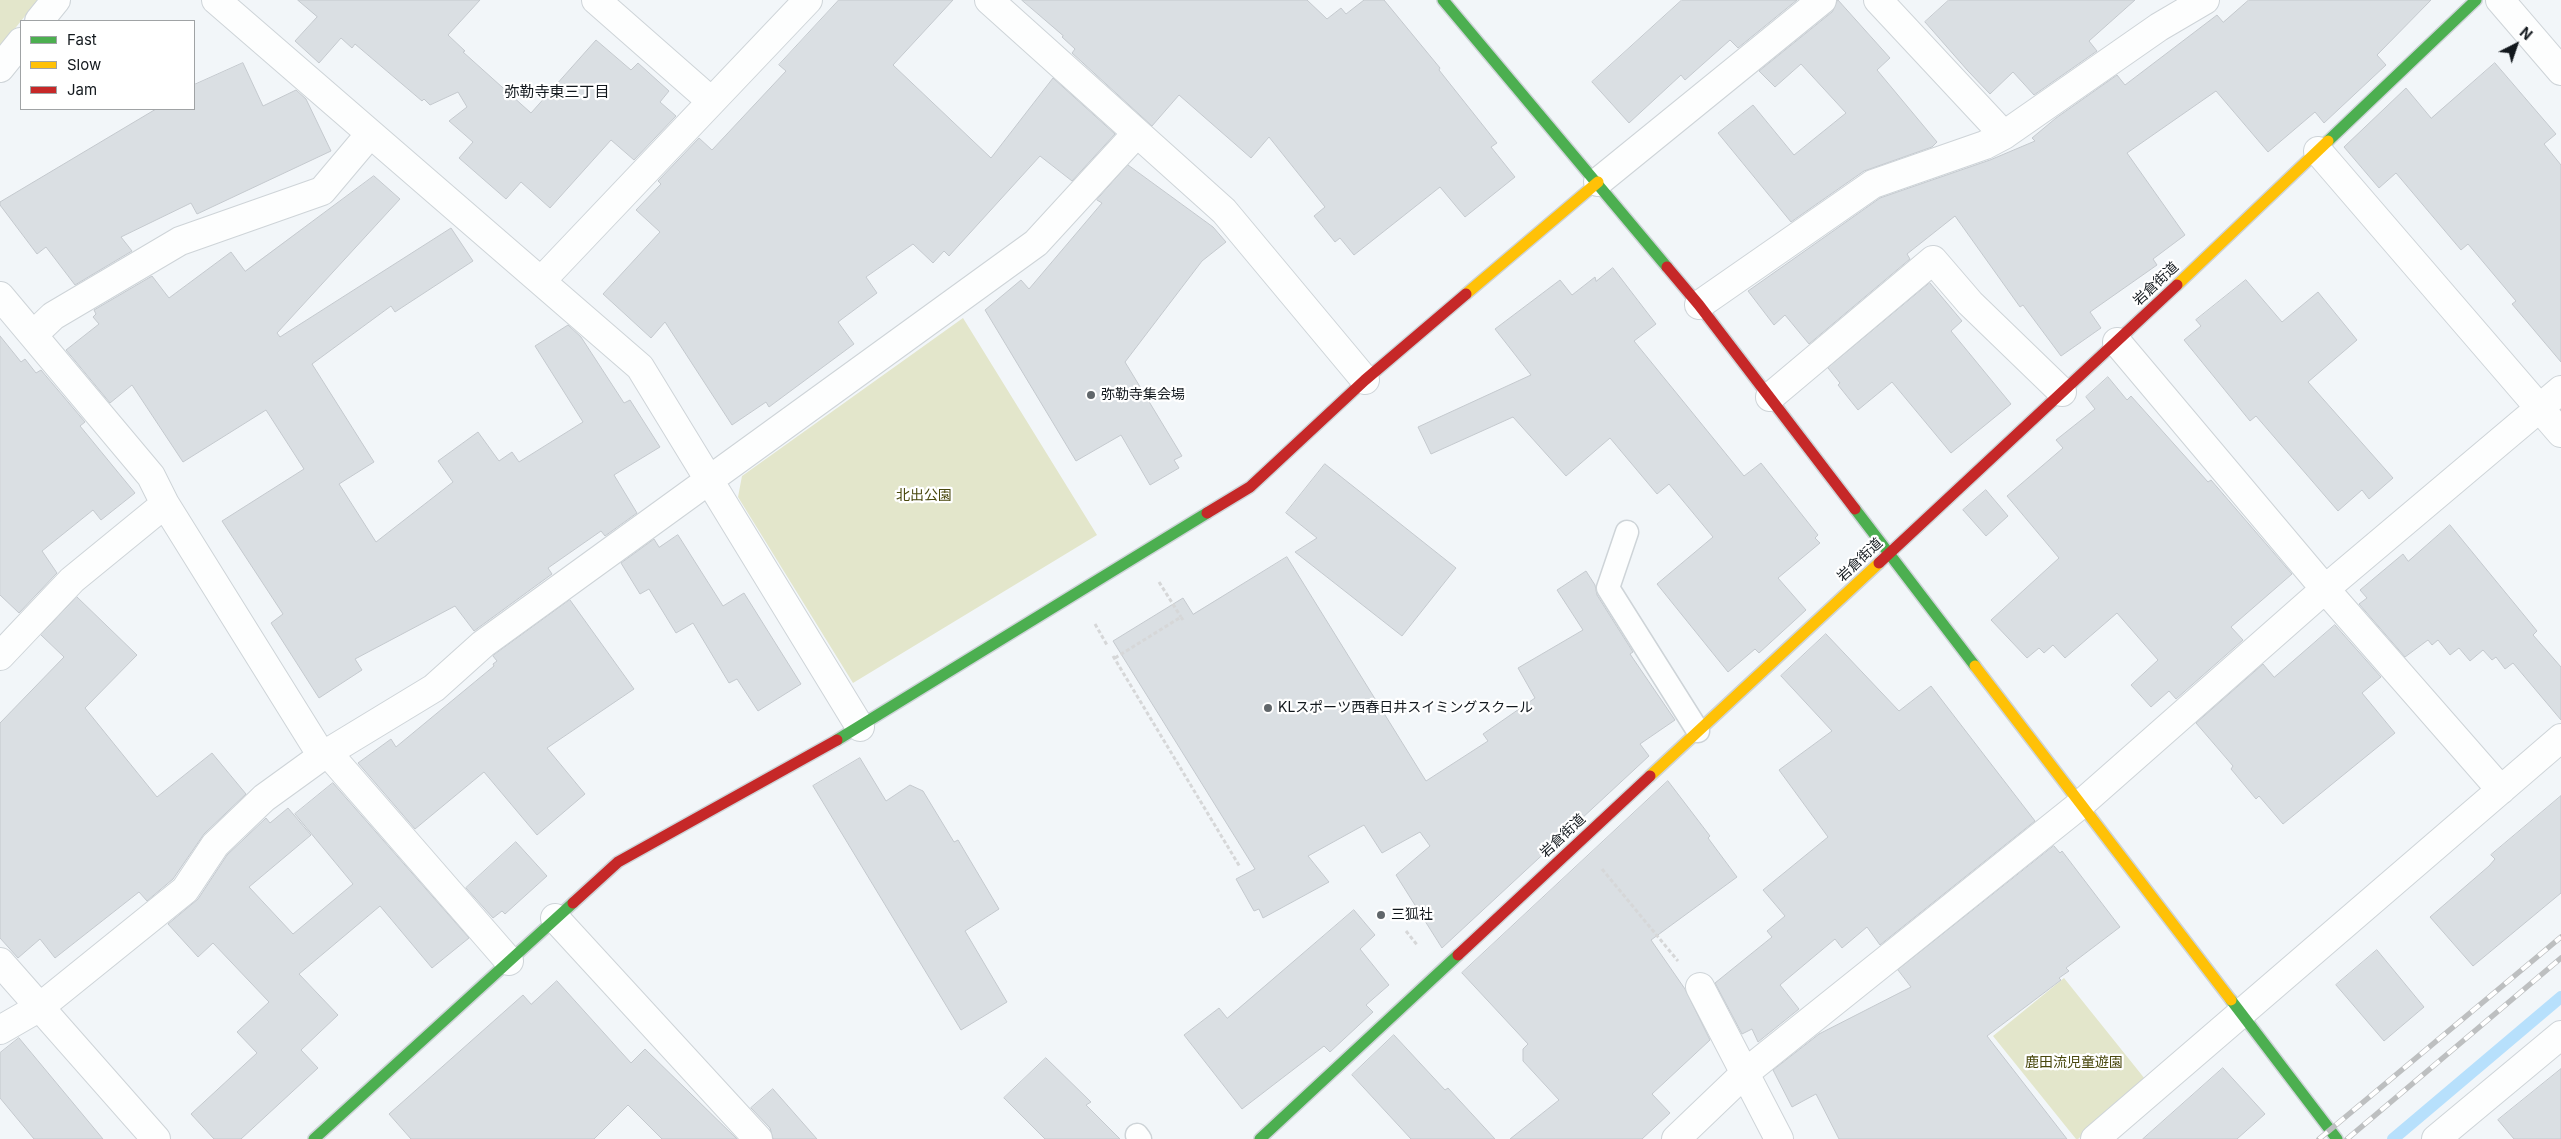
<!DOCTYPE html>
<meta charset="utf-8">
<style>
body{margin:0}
#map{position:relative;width:2561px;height:1139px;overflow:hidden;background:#f2f6f9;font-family:Inter,sans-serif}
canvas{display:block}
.legend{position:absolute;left:20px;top:20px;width:175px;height:90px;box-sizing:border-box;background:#fff;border:1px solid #a0a3a5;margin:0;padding:6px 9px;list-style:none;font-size:15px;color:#12181d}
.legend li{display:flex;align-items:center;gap:10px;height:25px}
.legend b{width:25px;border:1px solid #a0a3a5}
.north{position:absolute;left:2491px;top:20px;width:50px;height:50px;-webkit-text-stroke:4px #fff;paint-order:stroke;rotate:41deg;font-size:14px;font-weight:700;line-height:20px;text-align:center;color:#12181d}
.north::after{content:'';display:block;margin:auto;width:18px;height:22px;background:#12181d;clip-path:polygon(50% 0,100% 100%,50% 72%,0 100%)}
</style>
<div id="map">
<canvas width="2561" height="1139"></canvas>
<ul class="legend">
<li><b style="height:6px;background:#4caf50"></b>Fast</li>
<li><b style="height:6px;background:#ffc107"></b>Slow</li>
<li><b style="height:6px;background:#c62828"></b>Jam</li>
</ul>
<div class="north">N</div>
</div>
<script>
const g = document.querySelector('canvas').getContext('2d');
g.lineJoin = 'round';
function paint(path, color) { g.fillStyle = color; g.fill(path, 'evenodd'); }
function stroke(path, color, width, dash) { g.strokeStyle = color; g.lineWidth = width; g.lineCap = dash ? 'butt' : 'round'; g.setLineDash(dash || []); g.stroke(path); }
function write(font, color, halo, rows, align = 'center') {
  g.font = font + ' Inter,"Noto Sans JP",sans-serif'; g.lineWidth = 4.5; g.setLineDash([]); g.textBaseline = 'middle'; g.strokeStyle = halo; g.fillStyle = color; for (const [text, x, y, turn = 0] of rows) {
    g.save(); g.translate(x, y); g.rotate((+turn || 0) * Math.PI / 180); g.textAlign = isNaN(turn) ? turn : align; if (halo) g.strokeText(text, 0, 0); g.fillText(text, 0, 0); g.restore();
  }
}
paint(new Path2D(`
 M 0,0 L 38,0 L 0,47 Z
 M 963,318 L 1097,535 L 853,683 L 738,497 L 742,476 Z
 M 2064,978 L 2145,1079 L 2078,1139 L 2076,1139 L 1993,1036 Z`), '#e3e6cb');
stroke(new Path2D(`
 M 2393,1139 L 2561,997`), '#b7e0fc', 12);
const building = new Path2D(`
 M 298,0 L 480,0 L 448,35 L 465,51 L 463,52 L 531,113 L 596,40 L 631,70 L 638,63 L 669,91 L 660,102 L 676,116 L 634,160 L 611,140 L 550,208 L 521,182 L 506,199 L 459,158 L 473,142 L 449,121 L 467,107 L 458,92 L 430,105 L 424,99 L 422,101 L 355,44 L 352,48 L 341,38 L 319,63 L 295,41 L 317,17 Z
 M 839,0 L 953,0 L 893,65 L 991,158 L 1053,78 L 1115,134 L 1072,181 L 1040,156 L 949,256 L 944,251 L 933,263 L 913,244 L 866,277 L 877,293 L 838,322 L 854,344 L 769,407 L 766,402 L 732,425 L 665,322 L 651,338 L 603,294 L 660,232 L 636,210 L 661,184 L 658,181 L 699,138 L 712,150 L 786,71 L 779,65 Z
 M 1022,0 L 1307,0 L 1327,19 L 1341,8 L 1346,14 L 1364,0 L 1384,0 L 1440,68 L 1439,70 L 1497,143 L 1491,147 L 1515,177 L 1465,217 L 1440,187 L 1354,255 L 1340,238 L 1335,242 L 1314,216 L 1325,207 L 1269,137 L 1251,158 L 1179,95 L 1152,126 L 1072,53 L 1075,49 L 1062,37 L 1063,36 Z
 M 1682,0 L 1797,0 L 1738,48 L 1730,40 L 1685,80 L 1681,75 L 1629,123 L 1592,82 Z
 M 1838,0 L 1890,58 L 1877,70 L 1937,142 L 1932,147 L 1864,171 L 1791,222 L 1718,133 L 1753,105 L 1794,155 L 1846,113 L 1801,64 L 1775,87 L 1759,71 L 1832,12 Z
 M 1949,0 L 2135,0 L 2089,41 L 2097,51 L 2034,95 L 2013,72 L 1990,94 L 1968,71 L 1925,22 Z
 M 2249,0 L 2431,0 L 2377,55 L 2386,65 L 2324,123 L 2315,112 L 2268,152 L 2216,91 L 2127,153 L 2185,235 L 2153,259 L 2157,265 L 2090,312 L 2101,328 L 2061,356 L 2023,305 L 2020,307 L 1955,216 L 1907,254 L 1910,259 L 1809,344 L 1785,315 L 1774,325 L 1748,291 L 1880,198 L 1990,160 L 2035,141 L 2032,138 L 2056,118 L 2117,75 L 2125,85 L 2217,15 L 2223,22 Z
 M 243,63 L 263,106 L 296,90 L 306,99 L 331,151 L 197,214 L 191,203 L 121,237 L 132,251 L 75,285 L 46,247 L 37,254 L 0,205 L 0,202 L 156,109 L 194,109 L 194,85 Z
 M 2495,63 L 2556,134 L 2544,144 L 2561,165 L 2561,362 L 2512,304 L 2516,301 L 2468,244 L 2461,250 L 2396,173 L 2379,188 L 2344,147 L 2406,88 L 2431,118 Z
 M 1128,165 L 1213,227 L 1226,242 L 1202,261 L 1125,362 L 1182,456 L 1174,460 L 1179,468 L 1150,485 L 1121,435 L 1076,461 L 985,310 L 1021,280 L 1029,289 L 1102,203 L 1097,200 Z
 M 374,176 L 400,199 L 277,333 L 280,337 L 451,228 L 473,261 L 395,312 L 391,306 L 312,364 L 374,462 L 339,484 L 376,542 L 453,482 L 438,461 L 478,432 L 499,461 L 512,452 L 519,462 L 583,422 L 535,346 L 568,325 L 581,337 L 624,403 L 630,400 L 660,447 L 614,475 L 637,513 L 605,536 L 601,531 L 548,568 L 552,574 L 474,631 L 455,606 L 355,659 L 362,670 L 319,698 L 271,623 L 283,614 L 222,521 L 304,469 L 266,410 L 183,462 L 132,385 L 110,403 L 66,350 L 99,324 L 93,317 L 96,314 L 94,310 L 152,276 L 169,298 L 231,252 L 245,271 Z
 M 1613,268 L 1656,324 L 1634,341 L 1744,476 L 1761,463 L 1818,535 L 1815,538 L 1820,543 L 1778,578 L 1806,610 L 1759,653 L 1755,649 L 1728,672 L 1657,584 L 1713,537 L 1669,484 L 1657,494 L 1610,438 L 1566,476 L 1513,417 L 1431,454 L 1418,427 L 1531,375 L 1495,329 L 1560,280 L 1572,295 L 1595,277 L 1596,281 Z
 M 2246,280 L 2282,322 L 2318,292 L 2357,340 L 2308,382 L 2393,478 L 2369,499 L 2362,490 L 2338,511 L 2256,416 L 2250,421 L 2184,340 L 2201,326 L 2196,320 Z
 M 1930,283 L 1962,321 L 1951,331 L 2011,404 L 1951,453 L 1892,382 L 1858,410 L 1838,385 L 1840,383 L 1828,368 Z
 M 0,336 L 21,362 L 25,359 L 36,373 L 41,370 L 85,422 L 80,426 L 135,493 L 101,520 L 93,510 L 42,551 L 57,573 L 19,613 L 0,595 Z
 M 2108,377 L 2127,400 L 2131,396 L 2208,482 L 2211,480 L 2292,574 L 2231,627 L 2243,640 L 2176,699 L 2169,691 L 2151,707 L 2131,685 L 2158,660 L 2117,613 L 2065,658 L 2053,645 L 2044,653 L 2039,648 L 2027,658 L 1991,620 L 2059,558 L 2007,496 L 2063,448 L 2056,440 L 2095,409 L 2086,397 Z
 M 1325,464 L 1456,568 L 1402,636 L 1295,552 L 1317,538 L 1286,513 Z
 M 1986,490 L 2008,516 L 1986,536 L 1963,510 Z
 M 2450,525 L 2537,631 L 2533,635 L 2561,667 L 2561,720 L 2513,663 L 2505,669 L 2496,657 L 2492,660 L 2483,650 L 2470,661 L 2459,648 L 2450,655 L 2438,640 L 2432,645 L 2428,640 L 2405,657 L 2359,604 L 2367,598 L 2360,590 L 2403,554 L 2408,561 Z
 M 678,535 L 723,606 L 744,593 L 801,684 L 758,711 L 737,679 L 729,683 L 693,623 L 676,633 L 649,589 L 640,594 L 621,563 L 654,539 L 659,547 Z
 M 1287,557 L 1426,781 L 1488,741 L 1483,734 L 1535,698 L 1518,668 L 1583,630 L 1557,590 L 1586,571 L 1595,585 L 1597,595 L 1633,652 L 1630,654 L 1675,720 L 1640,744 L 1649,756 L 1442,948 L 1396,875 L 1430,846 L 1420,832 L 1382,853 L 1364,825 L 1308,856 L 1329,882 L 1263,918 L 1259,909 L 1254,911 L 1236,879 L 1255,869 L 1113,641 L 1183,598 L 1193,614 Z
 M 77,597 L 137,655 L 85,708 L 157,797 L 212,753 L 246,794 L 204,834 L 173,879 L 147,901 L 139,892 L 55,958 L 40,939 L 18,958 L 0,938 L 0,723 L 64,657 L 41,635 Z
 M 570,600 L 634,689 L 547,748 L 585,794 L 537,835 L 484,772 L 415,829 L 358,763 L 391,739 L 396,747 L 494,666 L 493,664 L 497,661 L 493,656 Z
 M 2335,625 L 2381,677 L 2362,693 L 2395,733 L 2283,824 L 2259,796 L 2256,799 L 2231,769 L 2233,766 L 2196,723 L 2263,664 L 2274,677 Z
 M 1826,634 L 1899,711 L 1931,686 L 2035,821 L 1880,945 L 1867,927 L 1842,948 L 1835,939 L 1780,985 L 1799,1009 L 1758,1042 L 1752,1029 L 1742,1034 L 1715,983 L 1772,937 L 1767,931 L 1785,916 L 1763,890 L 1828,837 L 1779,770 L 1832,731 L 1781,676 Z
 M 860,758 L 886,801 L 910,785 L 923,791 L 954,842 L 958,840 L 999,909 L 965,931 L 1007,1002 L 961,1030 L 813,786 Z
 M 1668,781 L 1710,836 L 1708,838 L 1737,877 L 1651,940 L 1685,989 L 1710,1040 L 1652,1094 L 1670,1113 L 1642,1139 L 1510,1139 L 1559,1100 L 1523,1061 L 1523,1049 L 1528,1044 L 1462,973 Z
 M 333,783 L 469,938 L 432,968 L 380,906 L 299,974 L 338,1015 L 301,1050 L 318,1068 L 241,1139 L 214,1139 L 191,1114 L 257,1053 L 237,1032 L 269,1002 L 213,943 L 198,957 L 168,924 L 198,899 L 227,855 L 266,818 L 270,823 L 288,808 L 311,835 L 249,887 L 293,934 L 353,884 L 295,814 Z
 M 2561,796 L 2561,893 L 2473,966 L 2430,917 L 2489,866 L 2495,859 L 2491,855 Z
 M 516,842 L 547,876 L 505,914 L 502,911 L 493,918 L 466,888 Z
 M 2054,846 L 2060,853 L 2062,851 L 2120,927 L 2066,968 L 2069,971 L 2059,978 L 2061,980 L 1987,1036 L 2067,1139 L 1839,1139 L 1816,1094 L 1792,1107 L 1773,1070 L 1819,1034 L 1911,987 L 1898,970 Z
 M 1354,910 L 1375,935 L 1360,949 L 1389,985 L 1366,1005 L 1373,1012 L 1330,1052 L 1324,1046 L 1242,1109 L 1184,1035 L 1219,1008 L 1227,1018 Z
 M 2377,950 L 2424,1007 L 2384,1041 L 2336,985 Z
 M 557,981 L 631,1063 L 645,1049 L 737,1139 L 662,1139 L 628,1105 L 594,1139 L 411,1139 L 389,1114 L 523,995 L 531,1004 Z
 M 1394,1035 L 1445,1090 L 1448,1088 L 1495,1139 L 1411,1139 L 1352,1075 Z
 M 19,1038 L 103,1139 L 34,1139 L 0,1098 L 0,1053 Z
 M 1046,1058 L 1091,1102 L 1086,1105 L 1120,1139 L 1045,1139 L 1004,1098 Z
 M 2223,1068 L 2265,1114 L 2237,1139 L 2143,1139 Z
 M 2561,1069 L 2561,1139 L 2514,1139 L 2498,1120 Z
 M 773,1089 L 817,1139 L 773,1139 L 770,1128 L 751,1108 Z`);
paint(building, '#dadfe3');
stroke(building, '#c4c9ce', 1);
const lane = new Path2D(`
 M 1627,532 L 1608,588 L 1698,731
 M 1137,1135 L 1140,1139`);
const street = new Path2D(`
 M 216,0 L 640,367 L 860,727
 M 596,0 L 711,101
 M 989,0 L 1224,211 L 1365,380
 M 1878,0 L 2004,135 L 2159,27 L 2205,0
 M 2500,0 L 2561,71
 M 39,21 L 56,0
 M 0,68 L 21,42
 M 2318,151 L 2561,433
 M 1598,182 L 1822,0
 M 542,280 L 808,0
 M 0,296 L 151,476 L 165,504 L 322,756
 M 1699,305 L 1873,184 L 1985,145 L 2004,135
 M 33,335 L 53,316 L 180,241 L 322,191 L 370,134
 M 2117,342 L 2325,589 L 2501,790
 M 1770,397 L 1933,260 L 1970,303 L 2062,392
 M 0,656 L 72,580 L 165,504
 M 328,753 L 509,961
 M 555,918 L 758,1139
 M 0,962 L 156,1139
 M 1700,987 L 1779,1139
 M 0,1030 L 40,1007 L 185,890 L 215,845 L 264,798 L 322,756 L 434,688 L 483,644 L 1036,243 L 1137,133
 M 1676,1139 L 1745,1073 L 2081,804 L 2325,589 L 2561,390
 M 2095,1139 L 2561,738
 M 2436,1139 L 2561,1035`);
const fast = new Path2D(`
 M 1443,0 L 1667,267
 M 2328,141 L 2476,0
 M 1855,509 L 1975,666
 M 837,740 L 1207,513
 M 2231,1000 L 2337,1139
 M 314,1139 L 573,903
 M 1260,1139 L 1458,955`);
const slow = new Path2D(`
 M 2177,285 L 2328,141
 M 1466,294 L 1598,182
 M 1975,666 L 2231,1000
 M 1650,776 L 1879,563`);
const jam = new Path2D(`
 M 1667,267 L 1699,305 L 1855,509
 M 1207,513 L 1250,487 L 1365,380 L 1466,294
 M 1879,563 L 2177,285
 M 573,903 L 618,862 L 837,740
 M 1458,955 L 1650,776`);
stroke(lane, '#ced4d8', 25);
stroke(street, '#ced4d8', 30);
stroke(fast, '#ced4d8', 14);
stroke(slow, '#ced4d8', 14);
stroke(jam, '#ced4d8', 14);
stroke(new Path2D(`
 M 1159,582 L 1181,617
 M 1095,624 L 1107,645
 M 1113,656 L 1240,867
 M 1115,658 L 1181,617 L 1183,620
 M 1602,869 L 1678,961
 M 1406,931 L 1418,946`), '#d6d7d8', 3, [4, 2.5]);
stroke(lane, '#fdfefe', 22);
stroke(street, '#fdfefe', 28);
stroke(fast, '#4caf50', 11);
stroke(slow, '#ffc107', 11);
stroke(jam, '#c62828', 11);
const rail = new Path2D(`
 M 2319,1139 L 2561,937
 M 2347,1139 L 2561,958`);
stroke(rail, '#bdbfc0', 5.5);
stroke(rail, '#fff', 4, [11]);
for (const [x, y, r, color] of [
 [1091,395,5,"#60666a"],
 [1268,708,5,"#60666a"],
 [1381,915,5,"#60666a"]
]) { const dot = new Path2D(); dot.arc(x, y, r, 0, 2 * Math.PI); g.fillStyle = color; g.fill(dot); stroke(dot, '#fff', 2); }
write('14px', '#12181d', '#fff', [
 ["岩倉街道",2156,284,-43],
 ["岩倉街道",1860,560,-43],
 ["岩倉街道",1563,836,-43]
]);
write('14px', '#12181d', '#fff', [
 ["弥勒寺集会場",1101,395],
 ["KLスポーツ西春日井スイミングスクール",1278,708],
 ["三狐社",1391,915]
], 'left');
write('14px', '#49480d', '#fff', [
 ["北出公園",924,496],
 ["鹿田流児童遊園",2074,1063]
]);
write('15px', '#12181d', '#fff', [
 ["弥勒寺東三丁目",557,92]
]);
</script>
